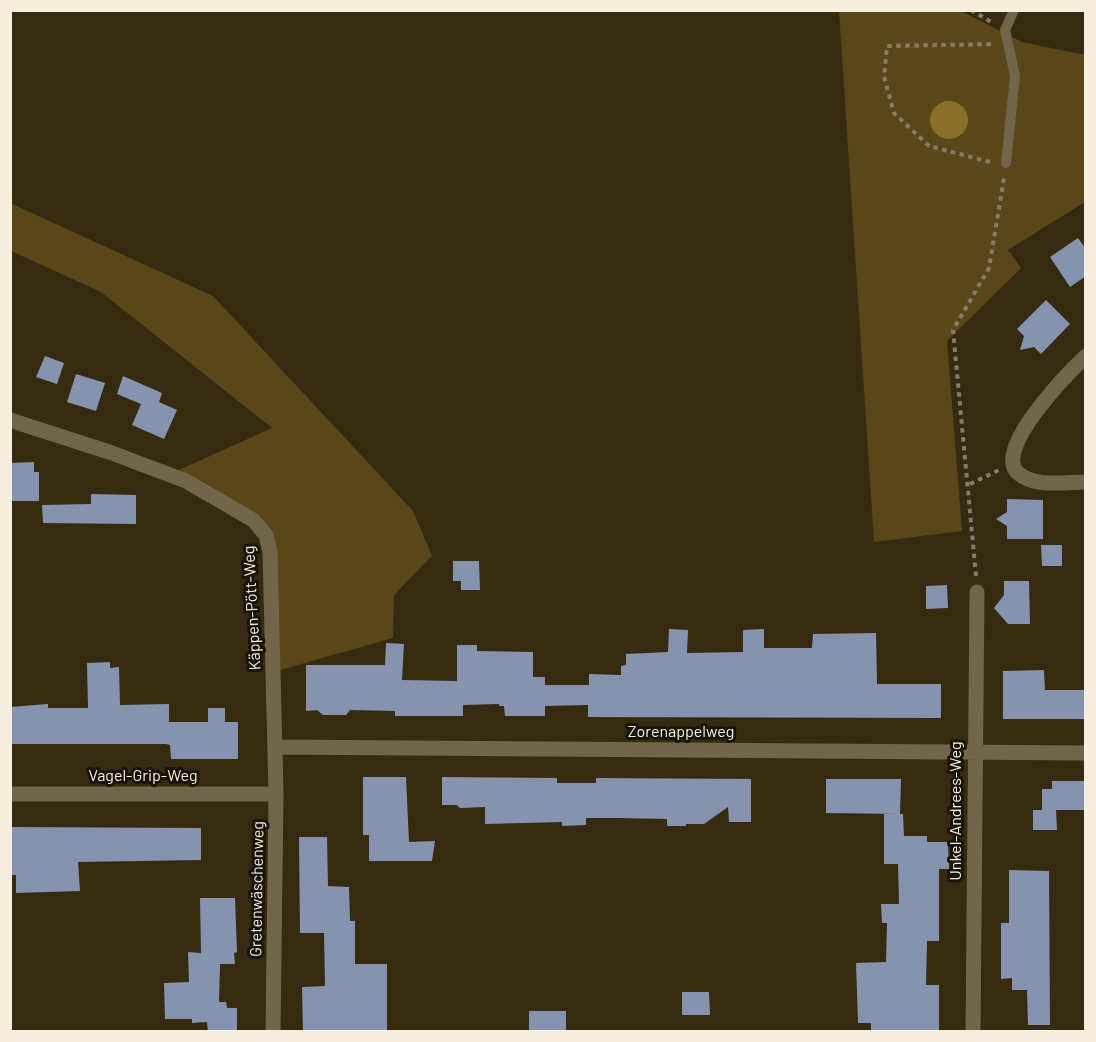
<!DOCTYPE html>
<meta charset="utf-8">
<style>
body{margin:0}
#map{position:relative;width:1096px;height:1042px;overflow:hidden;background:#362b11;font-family:Barlow,sans-serif}
canvas{display:block}
.frame{position:absolute;inset:0;border:12px solid #f6efe0;pointer-events:none}
</style>
<div id="map">
<canvas width="1096" height="1042"></canvas>
<div class="frame"></div>
</div>
<script>
const g = document.querySelector('canvas').getContext('2d');
g.lineJoin = 'round';
function paint(path, color) { g.fillStyle = color; g.fill(path, 'evenodd'); }
function stroke(path, color, width, dash) { g.strokeStyle = color; g.lineWidth = width; g.lineCap = dash ? 'butt' : 'round'; g.setLineDash(dash || []); g.stroke(path); }
function write(font, color, halo, rows, align = 'center') {
  g.font = font + ' Barlow,sans-serif'; g.lineWidth = 6; g.setLineDash([]); g.textBaseline = 'middle'; g.strokeStyle = halo; g.fillStyle = color; for (const [text, x, y, turn = 0] of rows) {
    g.save(); g.translate(x, y); g.rotate((+turn || 0) * Math.PI / 180); g.textAlign = isNaN(turn) ? turn : align; if (halo) g.strokeText(text, 0, 0); g.fillText(text, 0, 0); g.restore();
  }
}
paint(new Path2D(`
 M 839,11 L 961,11 L 1022,42 L 1085,55 L 1085,202 L 1008,250 L 1021,268 L 947,341 L 962,531 L 874,542 Z
 M 10,203 L 213,296 L 413,511 L 432,556 L 394,595 L 393,638 L 273,672 L 270,552 L 253,520 L 179,470 L 272,428 L 101,292 L 11,251 Z`), '#594619');
paint(new Path2D(`
 M930 120a19 19 0 1 1 38 0a19 19 0 1 1-38 0Z`), '#8b6e28');
paint(new Path2D(`
 M 1078,238 L 1086,249 L 1086,276 L 1070,287 L 1050,257 Z
 M 1046,300 L 1070,324 L 1041,354 L 1034,347 L 1020,350 L 1024,336 L 1017,329 Z
 M 45,356 L 64,363 L 57,384 L 36,377 Z
 M 76,374 L 105,383 L 96,411 L 67,402 Z
 M 123,376 L 162,393 L 159,402 L 177,410 L 164,439 L 132,425 L 141,404 L 117,394 Z
 M 34,462 L 34,472 L 39,472 L 39,501 L 11,501 L 10,463 Z
 M 91,494 L 136,495 L 136,524 L 43,523 L 42,505 L 91,504 Z
 M 1007,499 L 1043,500 L 1043,539 L 1007,539 L 1007,526 L 996,519 L 1007,512 Z
 M 1041,545 L 1062,545 L 1062,566 L 1042,566 Z
 M 453,561 L 479,561 L 480,590 L 461,590 L 461,581 L 453,581 Z
 M 1004,581 L 1029,581 L 1030,624 L 1008,624 L 994,608 L 1004,595 Z
 M 947,585 L 948,608 L 926,609 L 926,586 Z
 M 669,629 L 688,630 L 687,653 L 743,652 L 743,630 L 764,629 L 764,648 L 812,648 L 813,634 L 876,633 L 877,684 L 941,684 L 941,718 L 588,717 L 588,705 L 545,706 L 545,716 L 505,716 L 504,706 L 499,706 L 499,704 L 463,705 L 463,716 L 395,716 L 395,711 L 350,710 L 346,715 L 323,715 L 317,710 L 306,711 L 306,665 L 385,665 L 386,643 L 404,644 L 402,680 L 457,681 L 457,645 L 477,645 L 477,651 L 533,652 L 533,677 L 545,677 L 545,685 L 589,685 L 589,674 L 621,675 L 621,666 L 626,665 L 626,654 L 668,652 Z
 M 110,662 L 110,668 L 119,667 L 120,705 L 169,704 L 169,722 L 208,722 L 208,708 L 225,708 L 225,722 L 238,722 L 238,759 L 171,759 L 170,745 L 166,744 L 10,744 L 10,707 L 48,704 L 48,708 L 88,708 L 87,663 Z
 M 1044,670 L 1045,690 L 1086,690 L 1086,719 L 1003,719 L 1003,671 Z
 M 363,777 L 406,777 L 409,842 L 435,841 L 432,861 L 369,861 L 369,835 L 363,835 Z
 M 442,777 L 557,778 L 557,783 L 596,783 L 596,778 L 751,779 L 751,822 L 729,822 L 728,807 L 704,824 L 686,824 L 686,826 L 667,826 L 667,819 L 620,818 L 586,818 L 586,825 L 562,826 L 562,822 L 485,824 L 485,807 L 460,808 L 457,805 L 442,805 Z
 M 826,779 L 901,779 L 900,814 L 826,813 Z
 M 1052,781 L 1086,781 L 1086,810 L 1042,810 L 1042,789 L 1052,789 Z
 M 1033,810 L 1056,810 L 1057,830 L 1033,830 Z
 M 884,814 L 903,814 L 904,836 L 927,836 L 927,842 L 948,842 L 949,869 L 939,869 L 939,941 L 927,941 L 926,985 L 939,985 L 939,1032 L 871,1031 L 871,1023 L 858,1023 L 856,963 L 886,962 L 887,923 L 882,923 L 881,904 L 899,904 L 898,864 L 884,864 Z
 M 10,827 L 201,828 L 201,860 L 78,862 L 80,891 L 16,893 L 16,875 L 10,875 Z
 M 299,837 L 327,837 L 328,886 L 349,887 L 350,921 L 355,921 L 355,964 L 387,964 L 387,1032 L 303,1032 L 302,987 L 325,986 L 324,933 L 300,933 Z
 M 1009,870 L 1049,871 L 1050,1025 L 1028,1025 L 1027,990 L 1012,990 L 1012,978 L 1001,979 L 1001,923 L 1009,923 Z
 M 200,898 L 235,898 L 237,952 L 234,953 L 235,964 L 220,964 L 219,1002 L 226,1002 L 227,1008 L 237,1008 L 237,1032 L 208,1032 L 207,1022 L 192,1023 L 192,1019 L 165,1019 L 164,983 L 189,982 L 188,952 L 201,953 Z
 M 682,992 L 709,992 L 710,1015 L 682,1015 Z
 M 529,1011 L 566,1011 L 566,1031 L 529,1031 Z`), '#8693ae');
stroke(new Path2D(`
 M 971,10 L 991,22
 M 990,162 L 929,146 L 894,113 L 884,77 L 887,46 L 993,44
 M 970,484 L 999,470
 M 976,576 L 953,330 L 989,268 L 1004,178`), '#867c67', 4, [4.5, 4.5]);
stroke(new Path2D(`
 M 1006,163 L 1015,76 L 1005,30 L 1014,10`), '#71654a', 10);
stroke(new Path2D(`
 M 1086,356 C 1069,372 992,450 1018,473 C 1034,488 1066,482 1086,482
 M 10,420 L 112,453 L 186,481 L 253,520 L 266,535 L 270,552 L 276,794 L 273,1032
 M 276,747 L 1086,753
 M 10,794 L 276,794
 M 973,1032 L 977,592`), '#71654a', 15);
write('16px', '#f6efe0', '#191409', [
 ["Käppen-Pött-Weg",252,608,-93],
 ["Zorenappelweg",681,732],
 ["Vagel-Grip-Weg",143,776],
 ["Unkel-Andrees-Weg",956,811,-90],
 ["Gretenwäschenweg",257,889,-89]
]);
</script>
